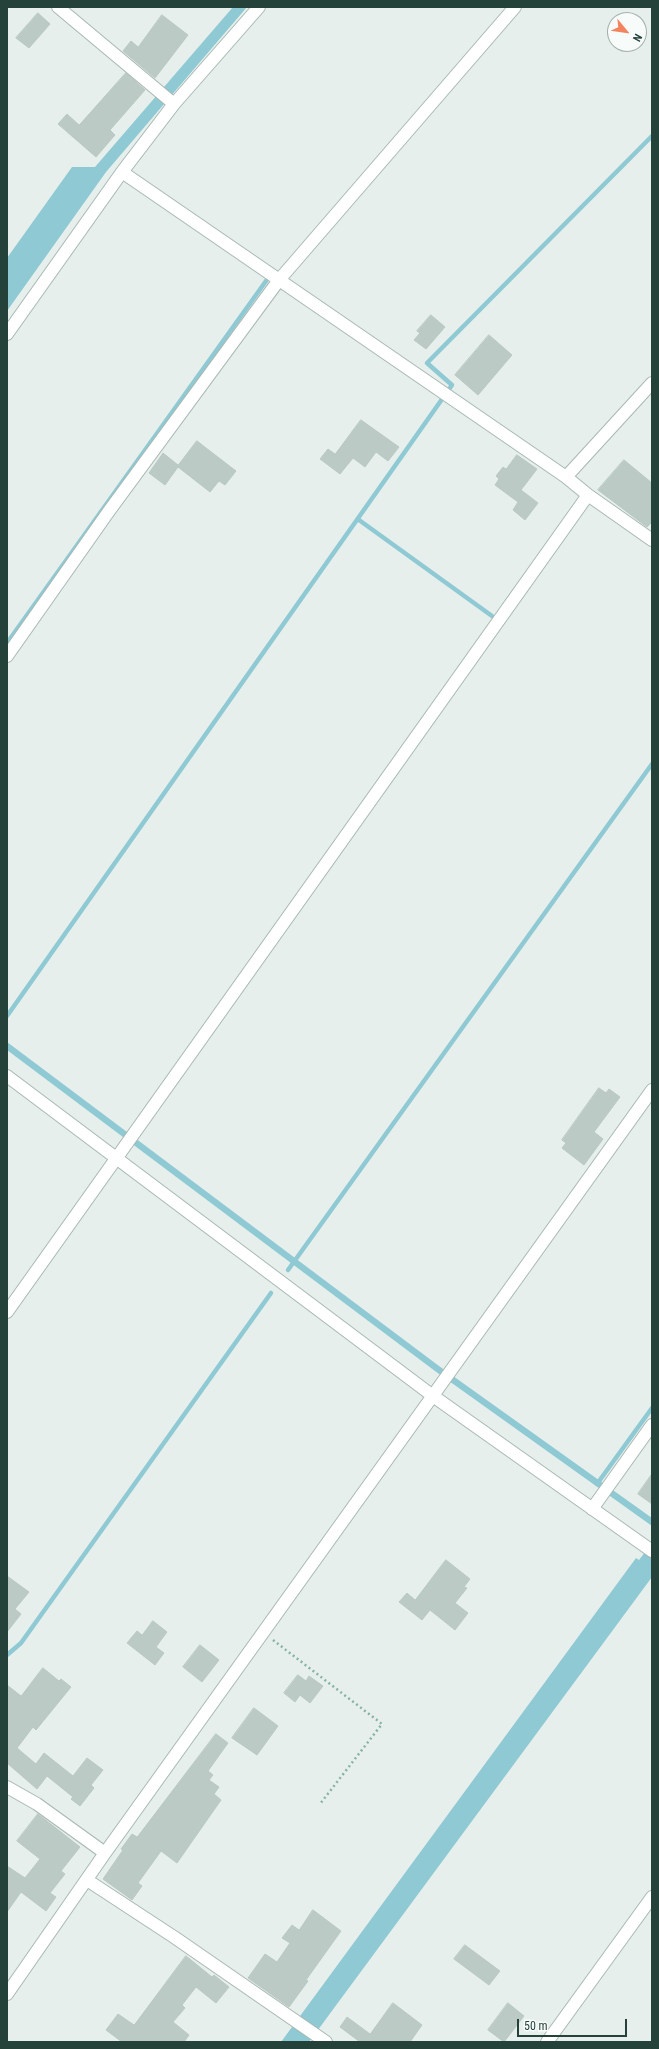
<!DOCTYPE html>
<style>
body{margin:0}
#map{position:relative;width:659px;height:2049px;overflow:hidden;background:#e6efeb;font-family:"Roboto Condensed",sans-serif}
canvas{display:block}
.frame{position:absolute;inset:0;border:8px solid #24423a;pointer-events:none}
.north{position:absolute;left:607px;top:12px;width:40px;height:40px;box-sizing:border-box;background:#f7fbf9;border:1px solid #a3b1ad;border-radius:50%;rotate:119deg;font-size:11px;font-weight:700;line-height:16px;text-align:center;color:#24423a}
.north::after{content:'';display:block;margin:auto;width:14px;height:18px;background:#f4845f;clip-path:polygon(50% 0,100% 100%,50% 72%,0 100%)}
.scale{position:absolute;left:517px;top:2019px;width:110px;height:18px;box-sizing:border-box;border:2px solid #24423a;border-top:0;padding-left:5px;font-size:12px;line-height:14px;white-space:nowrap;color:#24423a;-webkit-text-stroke:3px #f7fbf9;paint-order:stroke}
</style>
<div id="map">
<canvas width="659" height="2049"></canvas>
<div class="frame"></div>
<div class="north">N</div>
<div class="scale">50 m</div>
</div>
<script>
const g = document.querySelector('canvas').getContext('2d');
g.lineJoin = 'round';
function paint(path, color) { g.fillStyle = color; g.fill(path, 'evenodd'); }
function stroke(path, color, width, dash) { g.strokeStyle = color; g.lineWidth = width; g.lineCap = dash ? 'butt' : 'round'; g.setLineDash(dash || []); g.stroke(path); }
paint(new Path2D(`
 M 233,7 L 247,7 L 106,172 L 7,311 L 7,258 L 72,167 L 95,167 Z
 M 7,1042 L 439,1366 L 652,1518 L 652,1526 L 435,1371 L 7,1050 Z
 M 652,1543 L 652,1577 L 309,2042 L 281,2042 L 636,1558 L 639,1560 Z`), '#8ec9d4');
stroke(new Path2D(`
 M 359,520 L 492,616
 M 7,643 L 266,281
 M 7,1016 L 452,385 L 427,363 L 652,136
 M 288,1270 L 652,764
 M 597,1484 L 652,1408
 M 7,1655 L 21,1643 L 271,1293`), '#8ec9d4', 4.5);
const building = new Path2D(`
 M 38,13 L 50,24 L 29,48 L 16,38 Z
 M 162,15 L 188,35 L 155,78 L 123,51 L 131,41 L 138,47 Z
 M 126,73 L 145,90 L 110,130 L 115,135 L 96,157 L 58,124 L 67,114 L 79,125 Z
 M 431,315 L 445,327 L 426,349 L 414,340 L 420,333 L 417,331 Z
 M 489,335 L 512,355 L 478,395 L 455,375 Z
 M 361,420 L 399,447 L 388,461 L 376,452 L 365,467 L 353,458 L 340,474 L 320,459 L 328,449 L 335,454 Z
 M 197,441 L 236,471 L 225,485 L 219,481 L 210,492 L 178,467 L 165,485 L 149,473 L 163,453 L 178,465 Z
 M 517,455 L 537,469 L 521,490 L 538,503 L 525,520 L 513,510 L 518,502 L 495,485 L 499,479 L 496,476 L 503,467 L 506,469 Z
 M 624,460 L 652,483 L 652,522 L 647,527 L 598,490 Z
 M 599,1088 L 606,1093 L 609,1089 L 620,1097 L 594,1132 L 603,1139 L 584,1165 L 562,1148 L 566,1143 L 562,1140 Z
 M 652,1474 L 652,1504 L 638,1494 Z
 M 446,1560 L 470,1579 L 464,1587 L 467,1588 L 455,1603 L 468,1613 L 455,1630 L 430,1610 L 422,1620 L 399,1602 L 407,1593 L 415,1600 Z
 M 7,1576 L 29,1592 L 15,1609 L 21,1614 L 7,1632 Z
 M 153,1621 L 167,1632 L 156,1647 L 164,1653 L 155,1665 L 127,1643 L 137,1631 L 142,1635 Z
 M 200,1645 L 219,1660 L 202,1682 L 183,1667 Z
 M 43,1668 L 59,1681 L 61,1679 L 71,1687 L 36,1730 L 33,1727 L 17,1748 L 36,1764 L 44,1753 L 73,1776 L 87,1758 L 103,1770 L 91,1785 L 94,1788 L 80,1806 L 71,1799 L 73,1797 L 47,1776 L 37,1789 L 7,1763 L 7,1685 L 21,1696 Z
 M 298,1675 L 306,1681 L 309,1676 L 323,1686 L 310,1703 L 300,1695 L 295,1702 L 284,1693 Z
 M 254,1708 L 278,1726 L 257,1755 L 232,1738 Z
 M 216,1734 L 228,1743 L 208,1771 L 213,1775 L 209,1780 L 219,1787 L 214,1794 L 221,1800 L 177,1863 L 161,1851 L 138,1883 L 142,1886 L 132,1900 L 103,1879 L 123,1850 L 121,1849 L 132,1834 L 137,1837 Z
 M 38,1814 L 80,1847 L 61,1871 L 65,1874 L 50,1893 L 56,1897 L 46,1911 L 21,1892 L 7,1912 L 7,1866 L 25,1878 L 40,1859 L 17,1841 Z
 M 313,1910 L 341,1931 L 306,1980 L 308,1981 L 289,2007 L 248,1978 L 265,1954 L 277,1962 L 290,1943 L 282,1938 L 292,1925 L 299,1930 Z
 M 465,1945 L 500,1971 L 489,1985 L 454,1959 Z
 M 186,1956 L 212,1977 L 214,1975 L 229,1987 L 216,2003 L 196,1987 L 182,2005 L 185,2008 L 173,2022 L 189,2035 L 184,2042 L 122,2042 L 106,2030 L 118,2014 L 134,2025 Z
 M 393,2003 L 422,2025 L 410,2042 L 360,2042 L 340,2027 L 347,2017 L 370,2034 Z
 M 508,2003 L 524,2016 L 504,2042 L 488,2030 Z`);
paint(building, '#bbcac4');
stroke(building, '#b8c9c2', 1);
const minor = new Path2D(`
 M 58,7 L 174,104
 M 122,172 L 566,477 L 588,495 L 652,540
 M 7,334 L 122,172 L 174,104 L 259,7
 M 566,477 L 652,383
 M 7,656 L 109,511 L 279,280 L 515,7
 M 7,1076 L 433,1396 L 652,1551
 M 7,1312 L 588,495
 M 592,1509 L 652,1425
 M 7,1787 L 37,1804 L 105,1853
 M 87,1880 L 174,1937 L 326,2042
 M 7,1994 L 105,1853 L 652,1090
 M 547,2042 L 652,1897`);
stroke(minor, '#a8b8b2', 14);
stroke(new Path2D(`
 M 273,1640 L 382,1724 L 320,1804`), '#86b3a5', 2.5, [2, 3]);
stroke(minor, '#fff', 12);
</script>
